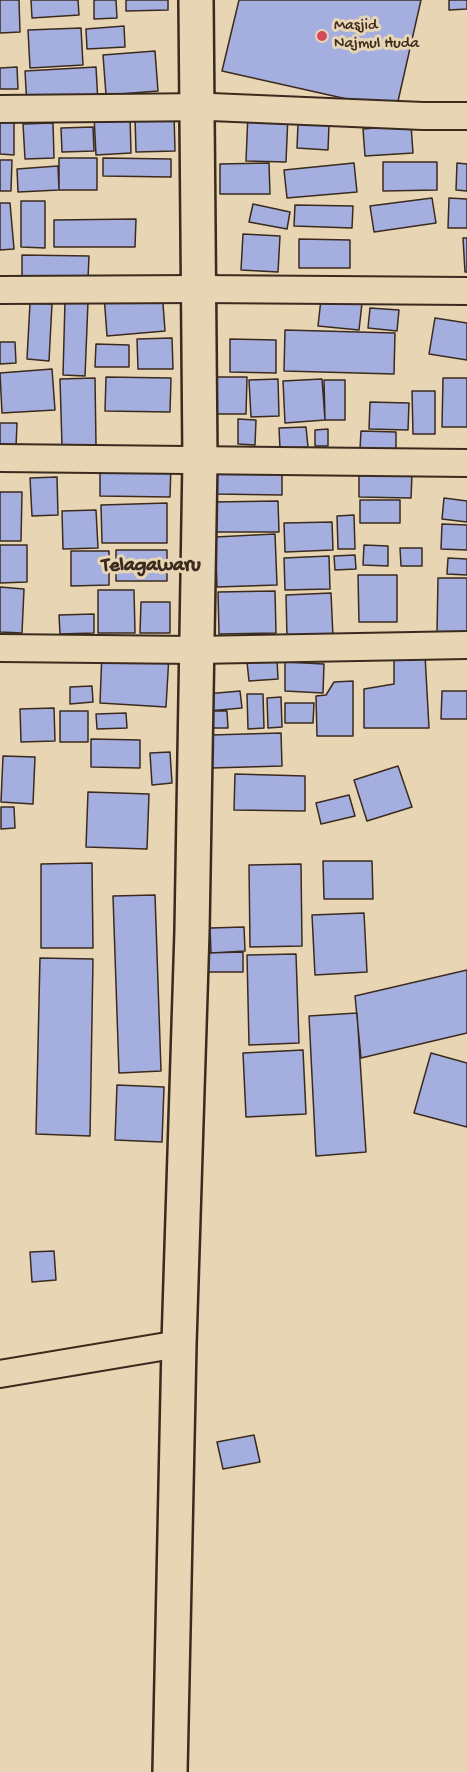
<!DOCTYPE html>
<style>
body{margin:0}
canvas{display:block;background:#e8d5b3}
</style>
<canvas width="467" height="1772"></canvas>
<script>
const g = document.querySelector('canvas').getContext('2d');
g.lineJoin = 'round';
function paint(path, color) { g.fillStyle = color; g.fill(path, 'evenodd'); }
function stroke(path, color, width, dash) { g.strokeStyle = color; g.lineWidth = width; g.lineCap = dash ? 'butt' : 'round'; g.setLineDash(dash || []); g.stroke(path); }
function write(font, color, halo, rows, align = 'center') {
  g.font = font + ' "Gochi Hand",sans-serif'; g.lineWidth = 6; g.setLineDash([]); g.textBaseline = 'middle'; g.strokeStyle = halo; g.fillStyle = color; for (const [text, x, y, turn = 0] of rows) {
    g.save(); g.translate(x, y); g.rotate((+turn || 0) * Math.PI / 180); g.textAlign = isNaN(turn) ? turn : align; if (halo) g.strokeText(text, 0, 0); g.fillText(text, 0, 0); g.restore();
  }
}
const building = new Path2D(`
 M 0,0 L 19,0 L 20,32 L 0,33 Z
 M 31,0 L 78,0 L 79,15 L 32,18 Z
 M 94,0 L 116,0 L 117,18 L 94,19 Z
 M 126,0 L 168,0 L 168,10 L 126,11 Z
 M 239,0 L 421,0 L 396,110 L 222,71 Z
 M 449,0 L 467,0 L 467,9 L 449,10 Z
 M 124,26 L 125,47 L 87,49 L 86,29 Z
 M 81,28 L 83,65 L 30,68 L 28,30 Z
 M 155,51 L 158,91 L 106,95 L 103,55 Z
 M 17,67 L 18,89 L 0,89 L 0,68 Z
 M 96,67 L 98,103 L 27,106 L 25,71 Z
 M 0,113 L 14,113 L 14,155 L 0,154 Z
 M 248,113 L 288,115 L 286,162 L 246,161 Z
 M 130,115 L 131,153 L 96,155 L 94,116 Z
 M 174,115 L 175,151 L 136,152 L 135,116 Z
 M 53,123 L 54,158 L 25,159 L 23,124 Z
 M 298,123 L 329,125 L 328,150 L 297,148 Z
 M 411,125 L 413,153 L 365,156 L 363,129 Z
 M 93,127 L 94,151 L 62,152 L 61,128 Z
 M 59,158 L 97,158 L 97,190 L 59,190 Z
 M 103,158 L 171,159 L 171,177 L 103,176 Z
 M 0,160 L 12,160 L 11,191 L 0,191 Z
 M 383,162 L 437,162 L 437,190 L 383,191 Z
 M 269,163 L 270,194 L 220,194 L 220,164 Z
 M 354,163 L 357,192 L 287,198 L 284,170 Z
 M 457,163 L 467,164 L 467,191 L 456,190 Z
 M 58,166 L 59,190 L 18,192 L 17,169 Z
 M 432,198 L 436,223 L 374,232 L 370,206 Z
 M 449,198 L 467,199 L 467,228 L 448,228 Z
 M 21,201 L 45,201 L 45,248 L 21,247 Z
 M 0,203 L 10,203 L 14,249 L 0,250 Z
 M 253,204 L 290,212 L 287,229 L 249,222 Z
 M 295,205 L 353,206 L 352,228 L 294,226 Z
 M 136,219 L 135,247 L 54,247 L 54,220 Z
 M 243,234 L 280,236 L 278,272 L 241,270 Z
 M 463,238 L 467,238 L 467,272 L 465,272 Z
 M 299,239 L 350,240 L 350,268 L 299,268 Z
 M 22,255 L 89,256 L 88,279 L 22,278 Z
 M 162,290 L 165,331 L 107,336 L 104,295 Z
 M 321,299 L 362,303 L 359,330 L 318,326 Z
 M 65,301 L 88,302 L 85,376 L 63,375 Z
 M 30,303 L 52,304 L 49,361 L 27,359 Z
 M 370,308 L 399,310 L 397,331 L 368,328 Z
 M 435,318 L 467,323 L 467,360 L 429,354 Z
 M 285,330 L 395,333 L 394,374 L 284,371 Z
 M 172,338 L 173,369 L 138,369 L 137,339 Z
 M 230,339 L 276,340 L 276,373 L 230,372 Z
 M 0,342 L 15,342 L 16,363 L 0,364 Z
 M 96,344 L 129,345 L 129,367 L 95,367 Z
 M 52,369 L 55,410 L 2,413 L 0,373 Z
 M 106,377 L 171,378 L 170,412 L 105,411 Z
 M 213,377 L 247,377 L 246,414 L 212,414 Z
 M 95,378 L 96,445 L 62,446 L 60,379 Z
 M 443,378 L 467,378 L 467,427 L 442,427 Z
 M 278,379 L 279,416 L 251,417 L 249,380 Z
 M 322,379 L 325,420 L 285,423 L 283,381 Z
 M 324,380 L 345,380 L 345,420 L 325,420 Z
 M 412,391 L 435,391 L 435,434 L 413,434 Z
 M 370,402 L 409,403 L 408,430 L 369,429 Z
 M 238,419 L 256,420 L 255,445 L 238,444 Z
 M 0,423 L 17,423 L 16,447 L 0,446 Z
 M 306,427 L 308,447 L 280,449 L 279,428 Z
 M 328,429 L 328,446 L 315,446 L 315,430 Z
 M 361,431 L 396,432 L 396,449 L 360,449 Z
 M 100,462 L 171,464 L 170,497 L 100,496 Z
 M 215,469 L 282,469 L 282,495 L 215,494 Z
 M 359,472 L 412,474 L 411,498 L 359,497 Z
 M 57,477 L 58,515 L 32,516 L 30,478 Z
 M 0,492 L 22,492 L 21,541 L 0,541 Z
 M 444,498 L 467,501 L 467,522 L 442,519 Z
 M 360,500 L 400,500 L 400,523 L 360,523 Z
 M 278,501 L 279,532 L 214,532 L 214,502 Z
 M 167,503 L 167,543 L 102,543 L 101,505 Z
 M 96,510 L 98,548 L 63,549 L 62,511 Z
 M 354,515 L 355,549 L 338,549 L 337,516 Z
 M 332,522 L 333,550 L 285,552 L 284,523 Z
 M 442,524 L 467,525 L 467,550 L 441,549 Z
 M 275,534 L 277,585 L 217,587 L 215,537 Z
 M 0,545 L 27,545 L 27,582 L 0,583 Z
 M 364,545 L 388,546 L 388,566 L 363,565 Z
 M 400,548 L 422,548 L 422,566 L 401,566 Z
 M 116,550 L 167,550 L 167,581 L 116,581 Z
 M 71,551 L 109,551 L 109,585 L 71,586 Z
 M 355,555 L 356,569 L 335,570 L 334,556 Z
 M 329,556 L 330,589 L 285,590 L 284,558 Z
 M 448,558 L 467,559 L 467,575 L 447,574 Z
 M 358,575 L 397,575 L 397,622 L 359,622 Z
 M 438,578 L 467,578 L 467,633 L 437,633 Z
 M 0,587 L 24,589 L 22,633 L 0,632 Z
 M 98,590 L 134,590 L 135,633 L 98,633 Z
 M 275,591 L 276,633 L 219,634 L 218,592 Z
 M 331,593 L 333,637 L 287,638 L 286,595 Z
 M 141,602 L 170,602 L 170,633 L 140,633 Z
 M 94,614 L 94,633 L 60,634 L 59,615 Z
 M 102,651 L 169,655 L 166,707 L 100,703 Z
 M 425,655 L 429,728 L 364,728 L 364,689 L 394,684 L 394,659 Z
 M 277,659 L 278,679 L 249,681 L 247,662 Z
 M 285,662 L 324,664 L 323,693 L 285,691 Z
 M 353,681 L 353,736 L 317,736 L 316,696 L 326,695 L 334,682 Z
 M 92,686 L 93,702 L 70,704 L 70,687 Z
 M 240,691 L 242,708 L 208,711 L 206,694 Z
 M 442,691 L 467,691 L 467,719 L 441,719 Z
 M 247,694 L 263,694 L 264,728 L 248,729 Z
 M 281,697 L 282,727 L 268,728 L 267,698 Z
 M 285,703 L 314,703 L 313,723 L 285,723 Z
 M 54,708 L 55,741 L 21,742 L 20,709 Z
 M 60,711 L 88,711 L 88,742 L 60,742 Z
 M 208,711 L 227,711 L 228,728 L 207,728 Z
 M 126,713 L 127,728 L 97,729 L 96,714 Z
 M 281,733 L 282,766 L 212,768 L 211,735 Z
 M 91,739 L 140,740 L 140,768 L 91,767 Z
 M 170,752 L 172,783 L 152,785 L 150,753 Z
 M 3,756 L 35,757 L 33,804 L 1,802 Z
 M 398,766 L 412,807 L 367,821 L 354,780 Z
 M 235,774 L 305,776 L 305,811 L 234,810 Z
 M 88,792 L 149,794 L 147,849 L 86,847 Z
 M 349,795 L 355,816 L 321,824 L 316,803 Z
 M 1,807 L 14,807 L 15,828 L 1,829 Z
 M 323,861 L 372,861 L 373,899 L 324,899 Z
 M 92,863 L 93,948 L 41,948 L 41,864 Z
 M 301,864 L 302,946 L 250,947 L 249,865 Z
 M 155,895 L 161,1071 L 119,1073 L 113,896 Z
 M 364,913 L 367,972 L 315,975 L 312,915 Z
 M 244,927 L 245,951 L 211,953 L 210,928 Z
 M 243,952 L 243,972 L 205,972 L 205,953 Z
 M 296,954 L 299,1043 L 249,1045 L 247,955 Z
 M 40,958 L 93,959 L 90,1136 L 36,1134 Z
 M 467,970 L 467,1033 L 361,1058 L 355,996 Z
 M 357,1013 L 366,1152 L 316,1156 L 309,1016 Z
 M 303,1050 L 306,1114 L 246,1117 L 243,1053 Z
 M 431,1053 L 467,1063 L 467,1127 L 414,1113 Z
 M 117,1085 L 164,1087 L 162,1142 L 115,1140 Z
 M 54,1251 L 56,1280 L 32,1282 L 30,1252 Z
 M 254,1435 L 260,1462 L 223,1469 L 217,1442 Z`);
paint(building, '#a4afdf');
stroke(building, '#3b2a1e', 1.5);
const minor = new Path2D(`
 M 0,109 L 211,107 L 423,116 L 467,116
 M 0,290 L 199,289 L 467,291
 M 0,458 L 467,463
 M 0,648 L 196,650 L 467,645
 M 0,1374 L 179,1344`);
const tertiary = new Path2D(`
 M 170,1772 L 179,1344 L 192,931 L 200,460 L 196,0`);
stroke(minor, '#3b2a1e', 30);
stroke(tertiary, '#3b2a1e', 38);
stroke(minor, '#e8d5b3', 26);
stroke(tertiary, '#e8d5b3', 33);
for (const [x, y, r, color] of [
 [322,36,6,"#d1495b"]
]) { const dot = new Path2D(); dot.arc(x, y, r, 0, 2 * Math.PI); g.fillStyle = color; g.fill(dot); stroke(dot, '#e8d5b3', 2); }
write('16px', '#3b2a1e', '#e8d5b3', [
 ["Masjid",334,27],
 ["Najmul Huda",334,45]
], 'left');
write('bold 20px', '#3b2a1e', '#e8d5b3', [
 ["Telagawaru",151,567]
]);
</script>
